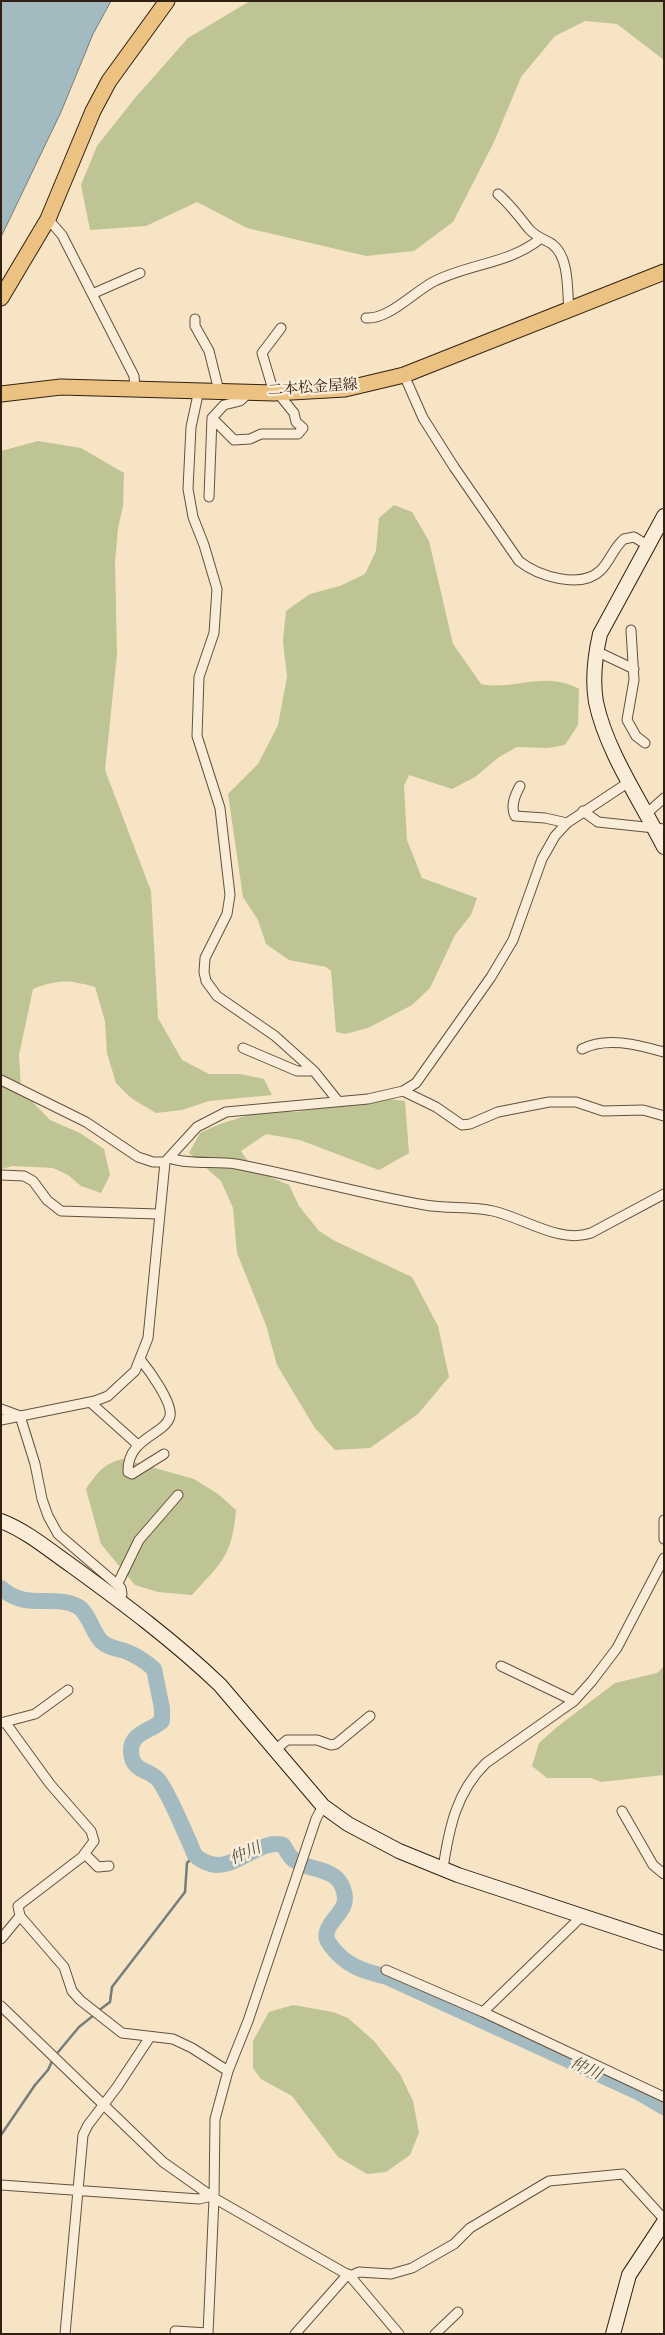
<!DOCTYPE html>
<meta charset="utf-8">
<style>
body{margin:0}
#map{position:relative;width:665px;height:2335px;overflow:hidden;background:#f6e4c5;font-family:Vollkorn,serif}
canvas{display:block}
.frame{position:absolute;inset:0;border:2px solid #312011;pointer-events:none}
</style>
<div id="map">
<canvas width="665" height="2335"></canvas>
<div class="frame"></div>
</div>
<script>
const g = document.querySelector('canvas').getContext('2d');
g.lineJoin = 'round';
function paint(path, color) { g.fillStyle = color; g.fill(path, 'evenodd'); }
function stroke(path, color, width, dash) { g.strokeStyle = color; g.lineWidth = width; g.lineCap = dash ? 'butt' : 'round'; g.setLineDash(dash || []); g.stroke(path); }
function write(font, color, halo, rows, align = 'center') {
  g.font = font + ' Vollkorn,"Noto Serif JP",serif'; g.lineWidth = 5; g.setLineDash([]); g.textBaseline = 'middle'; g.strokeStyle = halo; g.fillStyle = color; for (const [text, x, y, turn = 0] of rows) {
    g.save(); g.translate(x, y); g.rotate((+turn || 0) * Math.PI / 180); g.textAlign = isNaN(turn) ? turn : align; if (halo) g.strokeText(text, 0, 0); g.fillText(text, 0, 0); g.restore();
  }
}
paint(new Path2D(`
 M 250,1 L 664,1 L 664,60 L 617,24 L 585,21 L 555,36 L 521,77 L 494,142 L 453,222 L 414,251 L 366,256 L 247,228 L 197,202 L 146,226 L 90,230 L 81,185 L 97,146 L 135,98 L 188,38 Z
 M 38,441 L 81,448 L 124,473 L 123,506 L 118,528 L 115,563 L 117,654 L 105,770 L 151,891 L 158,1018 L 182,1060 L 209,1074 L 240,1074 L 264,1079 L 272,1095 L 209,1101 L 182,1110 L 156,1113 L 131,1098 L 116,1083 L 107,1053 L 105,1021 L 95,987 C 68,980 60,979 33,989 L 19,1055 L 21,1090 L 50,1120 L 80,1133 L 104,1149 L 110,1175 L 101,1193 L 81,1186 L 68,1175 L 53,1168 L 13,1166 L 1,1169 L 1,451 Z
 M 394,505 L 412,512 L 429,541 L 453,644 L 481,684 C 515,691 544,670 579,689 L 578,725 L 565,745 L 548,748 L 517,747 L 499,757 L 475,777 L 452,789 L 409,775 L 404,786 L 407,840 L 422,878 L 477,898 L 471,915 L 455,935 L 430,988 L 412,1005 L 368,1028 L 345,1034 L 336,1032 L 331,971 L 326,967 L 289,960 L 266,944 L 258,920 L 243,897 L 228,794 L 258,764 L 278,725 L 287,677 L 283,641 L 286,611 L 310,594 L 340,586 L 365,574 L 376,551 L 379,518 Z
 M 389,1099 L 405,1101 L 409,1153 L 379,1170 L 300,1140 L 266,1134 L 241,1151 C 252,1170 270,1177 289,1185 L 299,1206 L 319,1231 L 335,1241 L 412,1277 L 438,1326 L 449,1377 L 418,1414 L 370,1448 L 335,1450 L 315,1428 L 277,1365 L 266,1325 L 237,1253 L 233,1208 L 221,1181 L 189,1153 L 200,1133 L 220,1124 L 255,1113 L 274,1111 L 297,1112 L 345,1103 Z
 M 123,1459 L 194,1479 L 218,1494 L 236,1510 C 232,1556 222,1562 192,1595 L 158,1592 L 135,1585 L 101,1544 L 86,1489 C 97,1473 104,1463 123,1459 Z
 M 664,1666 L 664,1775 L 601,1782 L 591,1778 L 547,1778 L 532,1766 L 539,1743 L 557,1727 L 615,1683 L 657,1673 Z
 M 293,2005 L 333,2012 L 348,2018 L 374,2041 L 400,2074 L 413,2101 L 419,2133 L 410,2155 L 386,2172 L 367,2174 L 338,2157 L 292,2096 L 261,2079 L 253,2068 L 253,2041 L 269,2012 Z`), '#bec493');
const water = new Path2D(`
 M 1,1 L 111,1 L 93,34 L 61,112 L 1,237 Z`);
paint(water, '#a3bbc0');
stroke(water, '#757d7a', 1);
stroke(new Path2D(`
 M 98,2011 L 110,2002 L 112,1987 L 185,1892 L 187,1863 L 195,1855
 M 1,2135 L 35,2085 L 48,2070 L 54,2057 L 79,2027 L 94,2015`), '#757d7a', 2.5);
stroke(new Path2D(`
 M 1,1588 C 26,1611 53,1594 77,1606 C 89,1612 92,1632 101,1641 C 108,1648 116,1648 125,1651 C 136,1655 146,1662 154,1669 L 162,1708 L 162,1721 C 151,1731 131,1733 131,1750 C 131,1774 151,1768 160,1782 C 171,1799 179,1819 187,1837 C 190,1842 192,1850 195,1855 C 198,1859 207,1863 211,1864 C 234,1871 260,1838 283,1845 C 287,1851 290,1859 297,1862 C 311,1870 333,1869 341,1884 C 354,1910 331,1915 327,1932 C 325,1938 328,1942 331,1946 C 346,1966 363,1971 387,1977 L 640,2093 L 664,2107`), '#a3bbc0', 16);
const street = new Path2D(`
 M 498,194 C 511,205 519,217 529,229 C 536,237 544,239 552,244 C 570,257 567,292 569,311
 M 48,219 L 62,235 L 134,376 L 135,388
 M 92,294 L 140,273
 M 366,318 C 388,320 414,292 433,282 C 467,264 509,264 540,239
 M 195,319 L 195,326 L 209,351 L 219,391
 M 404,375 L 423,418 L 454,467 L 519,561 C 538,576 581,590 601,570 C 610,561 614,547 624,539 L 634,537 L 647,545
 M 199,390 L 191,427 L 188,489 L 193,517 L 204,545 L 217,589 L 214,633 L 199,677 L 197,736 L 220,808 L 230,895 L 227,914 L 205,958 L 204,972 L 206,981 L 217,996 L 275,1036 L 314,1071 L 338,1101
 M 274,393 L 262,353 L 281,328
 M 212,418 L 234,440 L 250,439 L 261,434 L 298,434 L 303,428 L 296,422 L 294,413 L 277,392
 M 209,497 L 212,418 L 224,405 L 240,401 L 250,392
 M 631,630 L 634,680 L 627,720 L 636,736 L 645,743
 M 596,651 L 634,669
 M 520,786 C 515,795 510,806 515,816 L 545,818 L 567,823
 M 583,811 L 598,822 L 664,829
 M 646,814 L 664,798
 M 243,1048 L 297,1071 L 314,1071
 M 582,1049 C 607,1036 638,1045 664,1052
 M 1,1080 L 86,1122 L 138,1157 L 153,1162 L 165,1162
 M 403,1091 L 436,1107 L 462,1125 L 470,1124 L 498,1112 L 549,1102 L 576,1102 L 603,1111 L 643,1110 L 664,1116
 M 170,1158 C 188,1165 215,1161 236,1164 C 299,1176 361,1194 425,1205 C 447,1209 471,1206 493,1211 C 524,1218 560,1244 591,1233 L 664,1194
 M 1,1175 L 24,1176 L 33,1181 L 47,1200 L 61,1211 L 158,1214
 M 140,1359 C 149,1370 173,1403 170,1416 C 166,1435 127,1437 128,1472 L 132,1474 L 164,1454
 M 90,1402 L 138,1445
 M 1,1409 L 20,1416 L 35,1464 L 42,1499 L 48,1516 L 58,1534 L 121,1588 L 122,1594 L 119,1600
 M 1,1420 L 95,1401 L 108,1396 L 135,1371 L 148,1338 L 165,1162 L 197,1127 L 226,1112 L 368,1099 L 403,1091 L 416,1083 L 491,977 L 513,940 L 542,859 L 555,836 L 567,823 L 629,782
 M 664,1520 L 664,1539
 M 117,1585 L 139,1540 L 178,1495
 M 501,1666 L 574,1701
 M 5,1722 L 50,1784 L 91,1831 L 94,1841 L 82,1857 L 18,1906 L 20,1916 L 64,1967 L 72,1991 L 80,2000 L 122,2033 L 173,2039 L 192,2048 L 228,2071
 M 1,1723 L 35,1714 L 68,1690
 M 275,1750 L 287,1740 L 317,1740 L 331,1745 L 336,1744 L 370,1716
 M 622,1811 L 653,1865 L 664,1874
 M 85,1854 L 98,1867 L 109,1866
 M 443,1868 C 449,1829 456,1792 486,1763 L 574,1701 L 592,1681 L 617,1648 L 664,1558
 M 1,1939 L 20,1916
 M 386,1970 L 483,2012 L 664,2097
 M 1,2006 L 163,2162 L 214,2198 L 350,2276 L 399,2334
 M 483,2012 L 581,1917
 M 1,2185 L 199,2199 L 212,2196
 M 350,2276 L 359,2272 L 391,2274 L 412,2268 L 454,2244 L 470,2228 L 549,2181 L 623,2174 L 664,2219
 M 175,2331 L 208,2333
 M 65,2334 L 83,2135 L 88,2125 L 117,2087 L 150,2037
 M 208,2334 L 214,2198 L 215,2119 L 228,2071 L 248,2021 L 316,1819 L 323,1806
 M 295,2334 L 348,2274
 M 435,2334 L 458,2312`);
const secondary = new Path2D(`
 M 664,516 L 600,634 C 595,656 592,679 596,702 C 606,751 642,803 664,847
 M 1,1521 C 27,1531 49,1550 72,1566 C 123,1603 174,1641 220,1685 L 323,1806 L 348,1824 L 399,1851 L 458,1875 L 664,1943
 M 613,2334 L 629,2275 L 664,2222`);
const primary = new Path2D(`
 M 1,298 L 48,219 L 93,111 L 109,81 L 167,1
 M 1,394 L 61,387 L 274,393 L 345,389 L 404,375 L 664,272`);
stroke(street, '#62513e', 11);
stroke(secondary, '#312011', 16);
stroke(primary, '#312011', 17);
stroke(street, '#f9edd9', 9);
stroke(secondary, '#f9edd9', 14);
stroke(primary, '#ebc282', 15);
write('15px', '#312011', '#f9edd9', [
 ["二本松金屋線",313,389,-4]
]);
write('italic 16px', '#534e46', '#f9edd9', [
 ["仲川",246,1855,-24],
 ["仲川",585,2070,25]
]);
</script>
